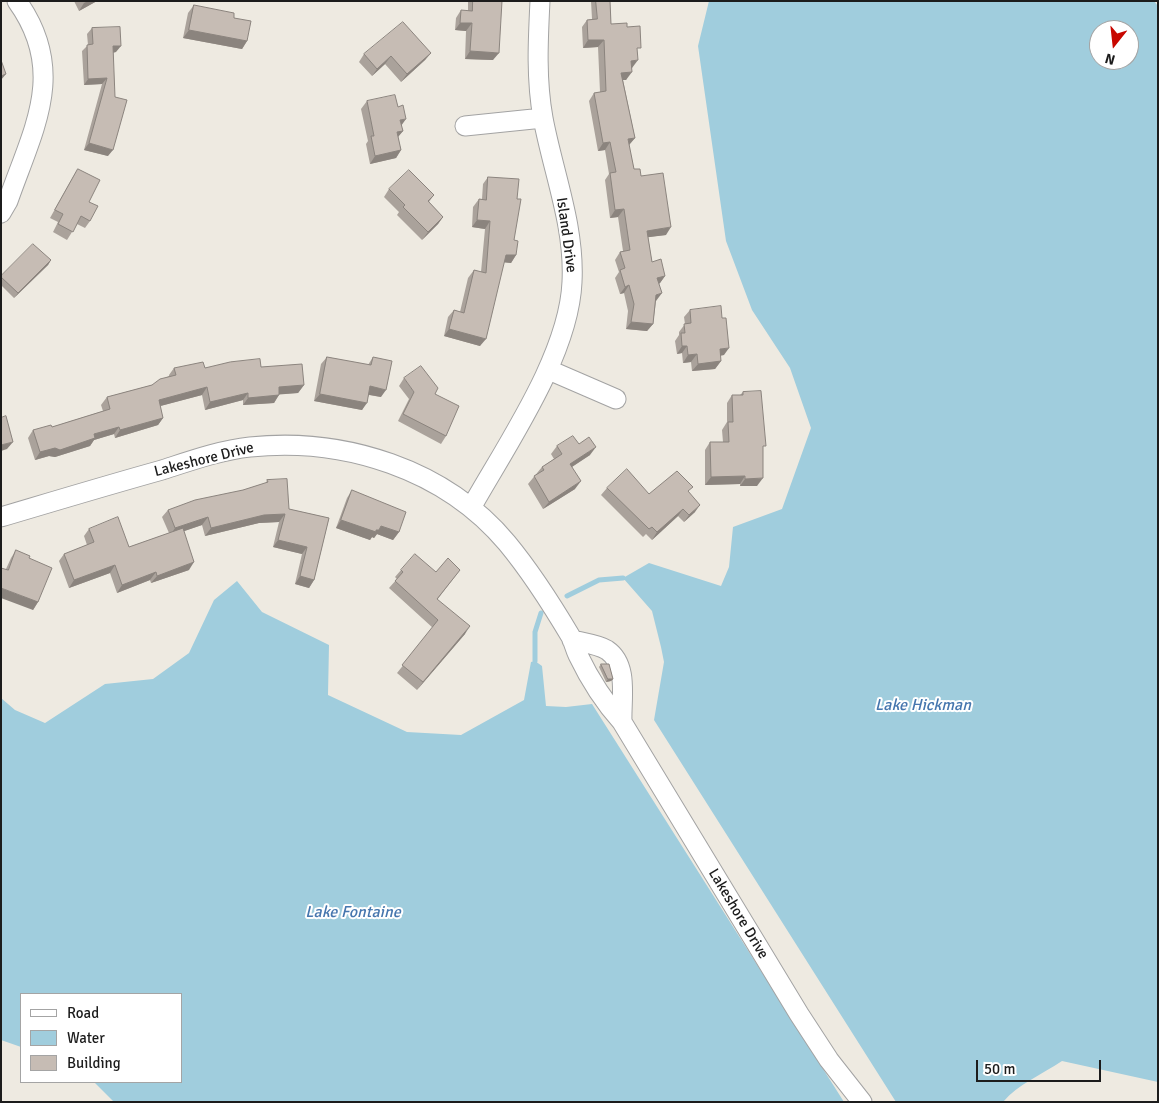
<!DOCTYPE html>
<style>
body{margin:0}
#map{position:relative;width:1159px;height:1103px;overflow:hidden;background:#eeeae1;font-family:Signika,sans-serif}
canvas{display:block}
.frame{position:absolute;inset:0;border:2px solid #1c1c1c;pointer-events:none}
.legend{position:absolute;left:20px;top:993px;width:162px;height:90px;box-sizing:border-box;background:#fff;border:1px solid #a4a4a4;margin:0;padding:6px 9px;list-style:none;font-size:15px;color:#1c1c1c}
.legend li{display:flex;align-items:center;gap:10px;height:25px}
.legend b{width:25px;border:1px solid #a4a4a4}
.north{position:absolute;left:1089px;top:20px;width:50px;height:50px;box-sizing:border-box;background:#fff;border:1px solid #a4a4a4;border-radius:50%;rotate:196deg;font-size:14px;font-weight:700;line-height:20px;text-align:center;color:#1c1c1c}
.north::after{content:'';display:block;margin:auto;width:18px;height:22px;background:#c80700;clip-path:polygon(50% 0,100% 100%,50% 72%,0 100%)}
.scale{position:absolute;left:976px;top:1060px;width:125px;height:22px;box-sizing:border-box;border:2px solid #1c1c1c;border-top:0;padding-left:6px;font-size:15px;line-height:18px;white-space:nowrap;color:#1c1c1c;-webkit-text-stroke:4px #fff;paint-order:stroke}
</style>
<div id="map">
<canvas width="1159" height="1103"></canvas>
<div class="frame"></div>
<ul class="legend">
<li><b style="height:6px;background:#fff"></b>Road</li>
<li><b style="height:14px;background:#a0cddd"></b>Water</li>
<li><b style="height:14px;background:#c6bcb4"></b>Building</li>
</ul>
<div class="north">N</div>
<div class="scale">50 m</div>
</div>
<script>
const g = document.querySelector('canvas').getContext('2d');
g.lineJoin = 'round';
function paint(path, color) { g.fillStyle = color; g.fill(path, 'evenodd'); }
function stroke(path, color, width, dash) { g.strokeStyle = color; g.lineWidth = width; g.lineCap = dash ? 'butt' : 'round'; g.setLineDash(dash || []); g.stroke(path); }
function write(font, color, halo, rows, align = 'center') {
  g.font = font + ' Signika,sans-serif'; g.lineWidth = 4; g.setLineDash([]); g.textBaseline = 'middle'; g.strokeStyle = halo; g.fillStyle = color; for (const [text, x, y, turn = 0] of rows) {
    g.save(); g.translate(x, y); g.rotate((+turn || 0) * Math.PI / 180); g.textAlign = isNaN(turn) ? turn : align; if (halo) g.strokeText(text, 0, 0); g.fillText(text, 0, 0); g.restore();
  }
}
paint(new Path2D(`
 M 709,1 L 1154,1 L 1158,6 L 1158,1082 L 1062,1061 C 1043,1074 1018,1084 1003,1102 L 896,1102 L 654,720 L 664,662 L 661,647 L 652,611 L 623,578 L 649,563 L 721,586 L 729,567 L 733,527 L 782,509 L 811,428 L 790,368 L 752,310 L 726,241 L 698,46 ZM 1099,30 L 1129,30 L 1129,60 L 1099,60 Z
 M 237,581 L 262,612 L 329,645 L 328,695 L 407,732 L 461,735 L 524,700 L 531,662 L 535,661 L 542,666 L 546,706 L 566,707 L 592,704 L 844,1102 L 114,1102 L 94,1082 L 181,1082 L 181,994 L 21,994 L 21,1047 L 1,1040 L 1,698 L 15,710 L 45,723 L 105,684 L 153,679 L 189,653 L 214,600 Z`), '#a0cddd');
stroke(new Path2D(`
 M 567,596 L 599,580 L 623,578
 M 535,661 L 535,632 L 541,613`), '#a0cddd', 5);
const street = new Path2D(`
 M 465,126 L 543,118
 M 1,213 L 8,201 C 33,129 68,72 17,1
 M 549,370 L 616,399
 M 471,508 C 507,444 569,355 572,282 C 575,226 553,172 543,118 C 536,79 538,41 540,1
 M 1,517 C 55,501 108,485 162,470 C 190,461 221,450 250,447 C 344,437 445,469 507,543 C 531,572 552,605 571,637 C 574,643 575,649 578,655 C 589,678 605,703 622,722 L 799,1014 L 829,1060 L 862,1102
 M 572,640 C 583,643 597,644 607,650 C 629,665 621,699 622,722`);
stroke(street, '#a3a3a3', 21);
stroke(street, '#fff', 19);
paint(new Path2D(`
 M 74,1 L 97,1 L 79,11 Z
 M 468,1 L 502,1 L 493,60 L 465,59 L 466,31 L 455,30 L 456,18 L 461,10 L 468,11 Z
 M 591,1 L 610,1 L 611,24 L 627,27 L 637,53 L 632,68 L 626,80 L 623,80 L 635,138 L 629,145 L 634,169 L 641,176 L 666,235 L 648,237 L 652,262 L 665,276 L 660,283 L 659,284 L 656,301 L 653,324 L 647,331 L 626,329 L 628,311 L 624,293 L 620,294 L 615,278 L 619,272 L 615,260 L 620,252 L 623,251 L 618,217 L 610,218 L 605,180 L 609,174 L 605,150 L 598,151 L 589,101 L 594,93 L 600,92 L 598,47 L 583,48 L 582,27 L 587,20 L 592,19 Z
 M 194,5 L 234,18 L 247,41 L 242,49 L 183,38 L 188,13 Z
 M 92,28 L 116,52 L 113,53 L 108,156 L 84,150 L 102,84 L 84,85 L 82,51 L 88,45 L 87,34 Z
 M 431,53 L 425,60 L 401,82 L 385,64 L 372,76 L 359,62 L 364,54 Z
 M 367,101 L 401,125 L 403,131 L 398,137 L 401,150 L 396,158 L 370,164 L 366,144 L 368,141 L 361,109 Z
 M 78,169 L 89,202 L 90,221 L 85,228 L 77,224 L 67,240 L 53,232 L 58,222 L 50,218 L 73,177 Z
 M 488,177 L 514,240 L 516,255 L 511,263 L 504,262 L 480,346 L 444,336 L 448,317 L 454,310 L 460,312 L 468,278 L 474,270 L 481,272 L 485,229 L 472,227 L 473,207 L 479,199 L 482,199 L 483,184 Z
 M 389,189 L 434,195 L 429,202 L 443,217 L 438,224 L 422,240 L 397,215 L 399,212 L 384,197 Z
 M 51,260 L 48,265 L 14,298 L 1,285 L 1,276 Z
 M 690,310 L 724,355 L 720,356 L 721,361 L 715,369 L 692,371 L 691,362 L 683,363 L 682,353 L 677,354 L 675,341 L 679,335 L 679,332 L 685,324 L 684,317 Z
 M 327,357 L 368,365 L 373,357 L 381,397 L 369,395 L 362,410 L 314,401 L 321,364 Z
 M 261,367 L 304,385 L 298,393 L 279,394 L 274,403 L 243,405 L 243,400 L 205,410 L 202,395 L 160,406 L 163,418 L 158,425 L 115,438 L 114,434 L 94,440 L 90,446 L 55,457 L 49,456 L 35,460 L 28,438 L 33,430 L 52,427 L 103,411 L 101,405 L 107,397 L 152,385 L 169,376 L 169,375 L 174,368 L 205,368 Z
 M 404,378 L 446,436 L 441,444 L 398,421 L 409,399 L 399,386 Z
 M 743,392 L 763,450 L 757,486 L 740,486 L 740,484 L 705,485 L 705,450 L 710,442 L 723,442 L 722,430 L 727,422 L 727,403 L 732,395 L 740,395 Z
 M 579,444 L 590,455 L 572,467 L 575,489 L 543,509 L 528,484 L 542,467 L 554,459 L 551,454 L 557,446 Z
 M 267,480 L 289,509 L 329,518 L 314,580 L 309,588 L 295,584 L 302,554 L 273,547 L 279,522 L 259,523 L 205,536 L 202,525 L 184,531 L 189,570 L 151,583 L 150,580 L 117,593 L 110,573 L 69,588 L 59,561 L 64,554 L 87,545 L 84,536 L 89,529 L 129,547 L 169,533 L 162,517 L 168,510 L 243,490 L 266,483 Z
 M 607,488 L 649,494 L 689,492 L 695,512 L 684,522 L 678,516 L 652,540 L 646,534 L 643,537 L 601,495 Z
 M 352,490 L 399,532 L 393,540 L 377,534 L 374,538 L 372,537 L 370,540 L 336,528 L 347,498 Z
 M 16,550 L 29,558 L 38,602 L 33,610 L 6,569 L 11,558 Z
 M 401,570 L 436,572 L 460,570 L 437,600 L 465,634 L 417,690 L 397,673 L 433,628 L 389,588 L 397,579 L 395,577 Z
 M 601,664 L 613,679 L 611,681 L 606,682 L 599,667 Z`), '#aaa29b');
paint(new Path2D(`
 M 88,1 L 97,1 L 79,11 L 84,3 Z
 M 460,23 L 472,23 L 466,31 L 455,30 Z
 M 189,30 L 247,41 L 242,49 L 183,38 Z
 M 588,40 L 604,40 L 598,47 L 583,48 Z
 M 113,46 L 121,46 L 116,52 L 108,53 Z
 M 470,51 L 499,53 L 493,60 L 465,59 Z
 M 431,53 L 425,60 L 401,82 L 407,74 Z
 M 391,56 L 385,64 L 372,76 L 377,69 Z
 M 638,60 L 632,68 L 626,68 L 631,61 Z
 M 632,72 L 626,80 L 616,80 L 621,73 Z
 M 6,74 L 1,80 L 1,76 Z
 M 107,78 L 102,84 L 84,85 L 88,79 Z
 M 406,119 L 401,126 L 400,120 Z
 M 403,131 L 397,138 L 397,132 Z
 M 635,138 L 629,145 L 628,139 Z
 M 610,142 L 605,150 L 598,151 L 603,143 Z
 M 89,143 L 113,150 L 108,156 L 84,150 Z
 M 401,150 L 396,158 L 370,164 L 375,156 Z
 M 624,209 L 618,217 L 610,218 L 615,210 Z
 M 443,217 L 438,224 L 422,240 L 428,232 Z
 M 477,220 L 490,221 L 485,229 L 472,227 Z
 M 671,227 L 666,235 L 642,238 L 647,231 Z
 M 506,255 L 516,255 L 511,263 L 500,262 Z
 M 51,260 L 48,265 L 14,298 L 18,293 Z
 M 665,276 L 660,283 L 652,286 L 657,278 Z
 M 629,285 L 624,293 L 620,294 L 625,287 Z
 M 662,293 L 656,301 L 651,302 L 656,295 Z
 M 631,322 L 653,324 L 647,331 L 626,329 Z
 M 449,329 L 486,339 L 480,346 L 444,336 Z
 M 682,346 L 687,346 L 682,353 L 677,354 Z
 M 729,348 L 724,355 L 714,356 L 720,349 Z
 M 697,354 L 691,362 L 683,363 L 688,355 Z
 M 721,361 L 715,369 L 692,371 L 698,364 Z
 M 304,385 L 298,393 L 273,395 L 279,387 Z
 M 370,386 L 386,390 L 381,397 L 365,394 Z
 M 207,387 L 202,395 L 153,408 L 159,400 Z
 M 248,393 L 243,400 L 205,410 L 210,402 Z
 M 320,394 L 367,403 L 362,410 L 314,401 Z
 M 279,395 L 274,403 L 243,405 L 248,398 Z
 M 163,418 L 158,425 L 115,438 L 120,430 Z
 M 119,427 L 114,434 L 94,440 L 90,446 L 55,457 L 49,456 L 35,460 L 40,452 L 94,434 Z
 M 13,442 L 7,449 L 1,451 L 1,445 Z
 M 596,447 L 590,455 L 564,472 L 570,464 Z
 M 745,476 L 740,484 L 705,485 L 711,477 Z
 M 763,478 L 757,486 L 740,486 L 745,479 Z
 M 581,481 L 575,489 L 543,509 L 549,502 Z
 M 700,505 L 695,512 L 684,522 L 689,515 Z
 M 683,509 L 678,516 L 652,540 L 657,532 Z
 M 285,514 L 279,522 L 259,523 L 205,536 L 211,528 L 264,515 Z
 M 208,517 L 202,525 L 170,536 L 175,528 Z
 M 341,520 L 376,530 L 381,526 L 399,532 L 393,540 L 377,534 L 374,538 L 372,537 L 370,540 L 336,528 Z
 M 278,540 L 307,547 L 302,554 L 273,547 Z
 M 194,562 L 189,570 L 151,583 L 157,576 Z
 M 115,565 L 110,573 L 69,588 L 74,580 Z
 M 156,572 L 150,580 L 117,593 L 122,585 Z
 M 300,576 L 314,580 L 309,588 L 295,584 Z
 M 1,588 L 38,602 L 33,610 L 1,598 Z
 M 470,626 L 465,634 L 417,690 L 423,682 Z
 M 608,679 L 613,679 L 611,681 L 606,682 Z`), '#8b847e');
const building = new Path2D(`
 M 473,1 L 502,1 L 499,53 L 470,51 L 472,23 L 460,23 L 461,10 L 472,11 Z
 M 596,1 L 610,1 L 611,24 L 627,23 L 627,27 L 640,26 L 641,48 L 637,48 L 638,60 L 631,61 L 632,72 L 621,73 L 635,138 L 628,139 L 634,169 L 640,169 L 641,176 L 663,173 L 671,227 L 647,231 L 652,262 L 661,259 L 665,276 L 657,278 L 662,293 L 656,295 L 653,324 L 631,322 L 634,304 L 629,285 L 625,287 L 620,270 L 625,268 L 620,252 L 630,250 L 624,209 L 615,210 L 610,173 L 616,172 L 610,142 L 603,143 L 594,93 L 606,91 L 604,40 L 588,40 L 587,20 L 597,19 Z
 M 194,5 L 234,13 L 234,18 L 251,21 L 247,41 L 189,30 Z
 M 403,22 L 431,53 L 407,74 L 391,56 L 377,69 L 364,54 Z
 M 120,27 L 121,46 L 113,46 L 115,97 L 127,100 L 113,150 L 89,143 L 107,78 L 88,79 L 87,45 L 93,44 L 92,28 Z
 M 1,60 L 6,74 L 1,76 Z
 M 395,95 L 398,107 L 403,105 L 406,119 L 400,120 L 403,131 L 397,132 L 401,150 L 375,156 L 371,136 L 374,136 L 367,101 Z
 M 78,169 L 100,180 L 89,202 L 98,206 L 90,221 L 81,216 L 73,232 L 58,224 L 63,214 L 55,210 Z
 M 409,170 L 434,195 L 428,201 L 443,217 L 428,232 L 403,207 L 405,205 L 389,189 Z
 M 488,177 L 519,179 L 517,199 L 521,199 L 514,240 L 518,241 L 516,255 L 506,255 L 486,339 L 449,329 L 454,310 L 464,313 L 474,270 L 486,273 L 490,221 L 477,220 L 479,199 L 486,200 Z
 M 33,244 L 51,260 L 18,293 L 1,277 L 1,276 Z
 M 721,306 L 722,318 L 726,318 L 729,348 L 720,349 L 721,361 L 698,364 L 697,354 L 688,355 L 687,346 L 682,346 L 681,333 L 685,333 L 684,324 L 691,323 L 690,310 Z
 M 327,357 L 371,365 L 373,357 L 392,361 L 386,390 L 370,386 L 367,403 L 320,394 Z
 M 260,359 L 261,367 L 302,364 L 304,385 L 279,387 L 279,395 L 248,398 L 248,393 L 210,402 L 207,387 L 159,400 L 163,418 L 120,430 L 119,427 L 94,434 L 95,438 L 60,450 L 55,448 L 40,452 L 33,430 L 51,425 L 52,427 L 110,409 L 107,397 L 152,385 L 160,379 L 176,375 L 174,368 L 203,362 L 205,368 L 230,362 Z
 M 421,366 L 438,388 L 435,394 L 459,406 L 446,436 L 403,414 L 414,392 L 404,378 Z
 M 761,391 L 766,446 L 763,446 L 763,478 L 745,479 L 745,476 L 711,477 L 710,442 L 729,442 L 728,422 L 733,422 L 732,395 L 743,395 L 743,392 Z
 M 6,416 L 13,442 L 1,445 L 1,418 Z
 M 573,436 L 579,444 L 589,437 L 596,447 L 570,464 L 581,481 L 549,502 L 534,476 L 544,470 L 542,467 L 562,454 L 557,446 Z
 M 627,469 L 649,494 L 677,471 L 693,487 L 688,491 L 700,505 L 689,515 L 683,509 L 657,532 L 652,527 L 649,529 L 607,488 Z
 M 287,479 L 289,509 L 329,518 L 314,580 L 300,576 L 307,547 L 278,540 L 285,514 L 264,515 L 211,528 L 208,517 L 175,528 L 168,510 L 195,500 L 243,490 L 268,482 L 267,480 Z
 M 352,490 L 406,512 L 399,532 L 381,526 L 379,530 L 376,530 L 376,532 L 341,520 Z
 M 118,517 L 129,547 L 183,528 L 194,562 L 157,576 L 156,572 L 122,585 L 115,565 L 74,580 L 64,554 L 94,542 L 89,529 Z
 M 16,550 L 30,556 L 29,558 L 52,568 L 38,602 L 1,588 L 1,568 L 8,570 Z
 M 415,554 L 436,572 L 448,558 L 460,570 L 437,599 L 470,626 L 423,682 L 402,665 L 438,620 L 395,581 L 403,572 L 401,570 Z
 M 601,664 L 609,664 L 613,679 L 608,679 Z`);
paint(building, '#c6bcb4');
stroke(building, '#8b847e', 1);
write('15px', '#1c1c1c', '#fff', [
 ["Island Drive",566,235,82],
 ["Lakeshore Drive",204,460,-14],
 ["Lakeshore Drive",738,914,59]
]);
write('italic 16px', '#4676ae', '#fff', [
 ["Lake Hickman",923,706],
 ["Lake Fontaine",353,913]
]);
</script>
